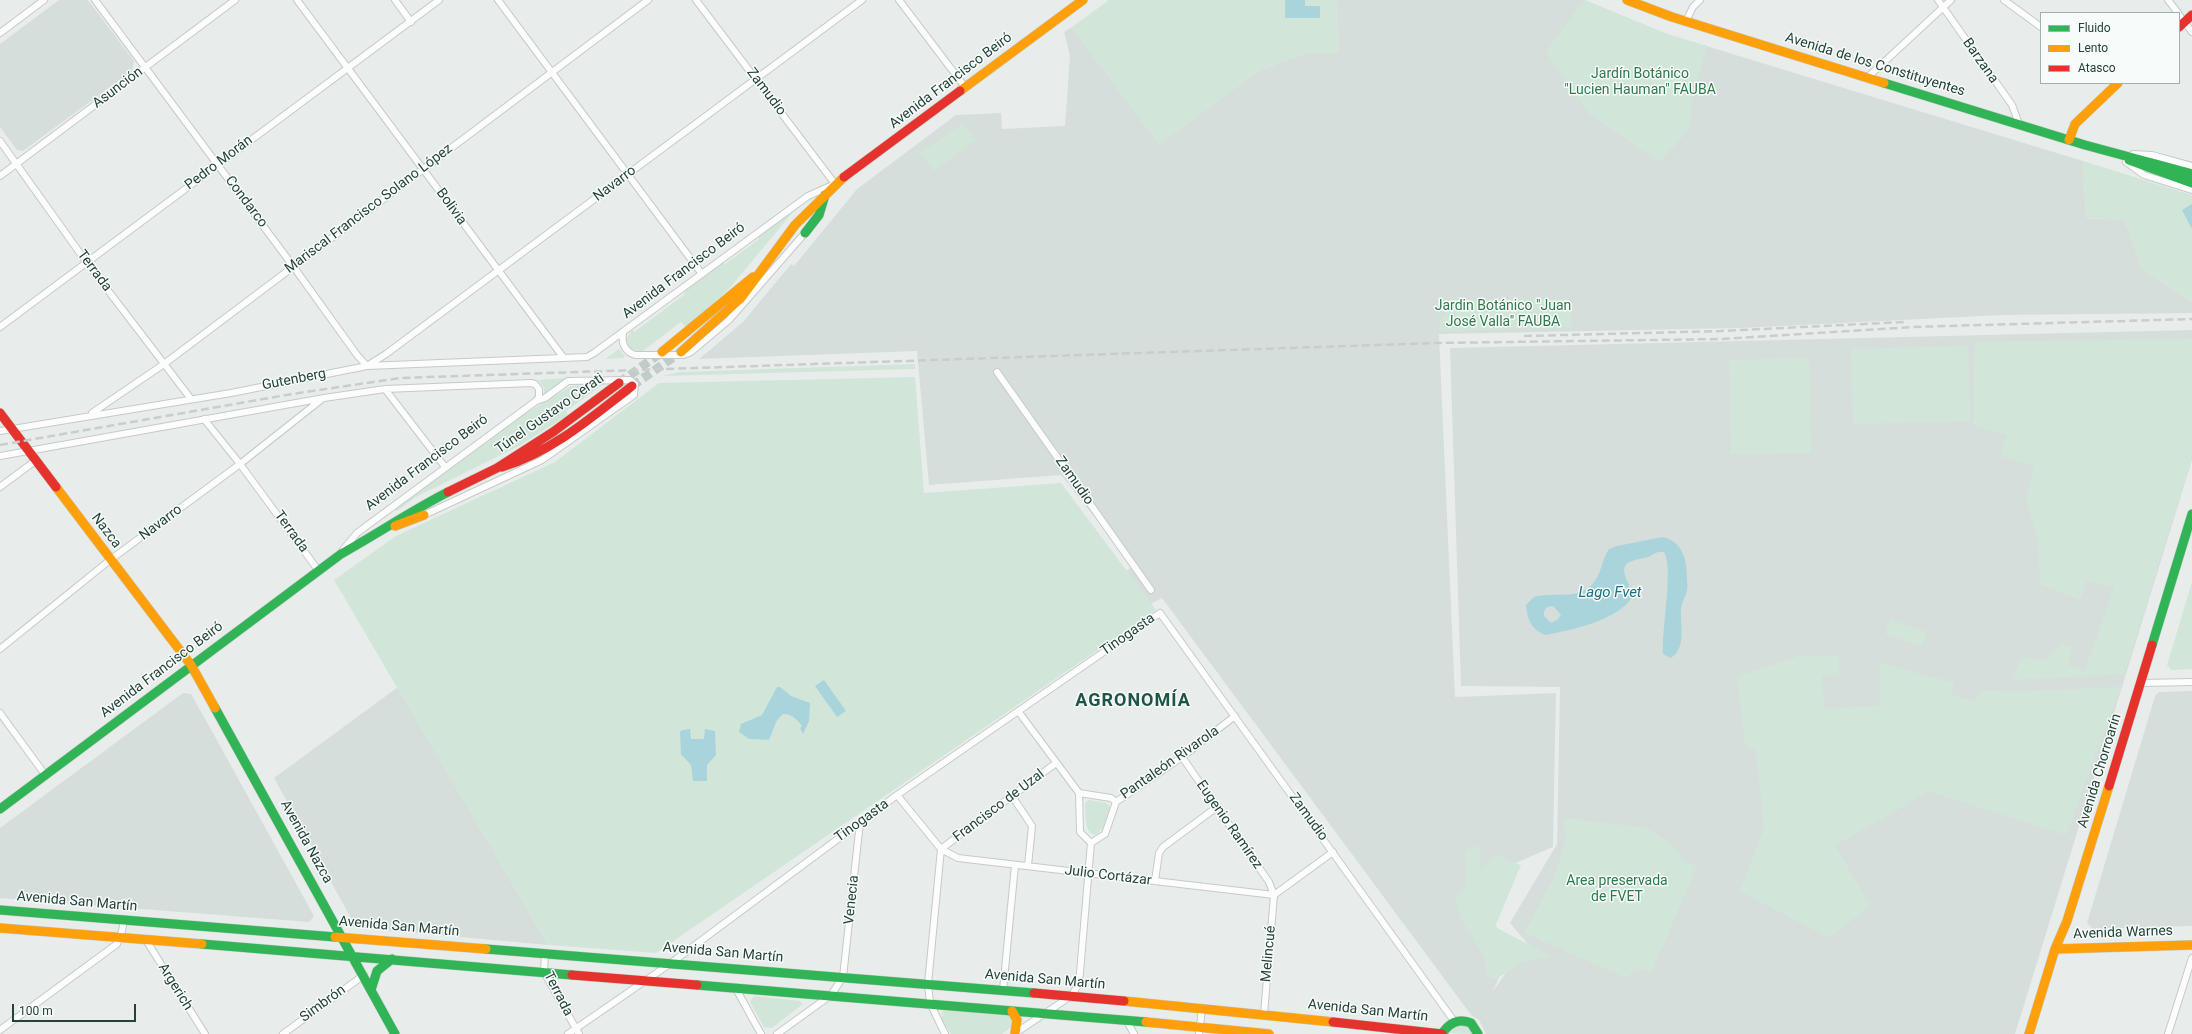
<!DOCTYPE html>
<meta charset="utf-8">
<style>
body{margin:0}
#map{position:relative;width:2192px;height:1034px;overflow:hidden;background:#e8edeb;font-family:Roboto,sans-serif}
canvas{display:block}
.legend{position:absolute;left:2040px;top:12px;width:140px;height:72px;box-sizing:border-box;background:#f7fbf9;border:1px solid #a3b1ad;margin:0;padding:5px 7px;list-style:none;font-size:12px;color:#24423a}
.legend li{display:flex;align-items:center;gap:8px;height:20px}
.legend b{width:20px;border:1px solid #a3b1ad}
.scale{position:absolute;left:12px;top:1004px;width:124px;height:18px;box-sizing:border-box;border:2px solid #24423a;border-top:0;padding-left:5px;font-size:12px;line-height:14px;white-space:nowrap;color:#24423a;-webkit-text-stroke:3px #f7fbf9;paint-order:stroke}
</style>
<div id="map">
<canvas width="2192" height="1034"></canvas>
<ul class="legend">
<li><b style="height:5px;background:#30b455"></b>Fluido</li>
<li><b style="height:5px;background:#ff9f0a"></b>Lento</li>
<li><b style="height:5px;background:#e5322d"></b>Atasco</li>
</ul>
<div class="scale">100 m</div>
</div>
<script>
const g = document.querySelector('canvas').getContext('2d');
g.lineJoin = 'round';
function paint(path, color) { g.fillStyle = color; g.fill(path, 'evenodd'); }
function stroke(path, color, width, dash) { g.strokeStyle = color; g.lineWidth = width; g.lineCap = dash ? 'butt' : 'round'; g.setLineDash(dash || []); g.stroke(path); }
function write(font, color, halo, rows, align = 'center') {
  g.font = font + ' Roboto,sans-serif'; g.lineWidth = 3; g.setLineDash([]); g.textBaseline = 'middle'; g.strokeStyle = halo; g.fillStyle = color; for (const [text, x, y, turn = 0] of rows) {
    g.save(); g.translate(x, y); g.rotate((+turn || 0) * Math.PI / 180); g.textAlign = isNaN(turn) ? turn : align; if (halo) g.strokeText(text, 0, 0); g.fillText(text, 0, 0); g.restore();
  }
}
paint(new Path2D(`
 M 59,0 L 88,0 L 134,61 L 132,71 L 23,151 L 17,150 L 0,127 L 0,44 Z
 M 1336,0 L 1585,0 L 1667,34 L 2083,161 L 2086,218 L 2125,220 L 2142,269 L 2192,302 L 2192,313 L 2002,315 L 1741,328 L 1439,334 L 1455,697 L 1556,693 L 1553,847 L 1471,882 L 1506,943 L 1504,966 L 1493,991 L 1527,943 L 1510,923 L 1557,844 L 1560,687 L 1461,686 L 1450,348 L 2192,330 L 2192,460 L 2015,1034 L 1486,1034 L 1479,1020 L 1471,1015 L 1463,1004 L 1162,598 L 1120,620 L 1099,587 L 1134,566 L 1061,475 L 929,485 L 917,351 L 699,359 L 743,322 L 791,264 L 794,266 L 857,189 L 956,115 L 1001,113 L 1002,129 L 1065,126 L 1070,56 L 1064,32 L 1072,27 L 1159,144 L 1258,71 L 1305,53 L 1338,53 Z
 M 398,687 L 548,945 L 361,928 L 353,922 L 274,778 Z
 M 2192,691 L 2192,926 L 2093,929 L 2087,923 L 2155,696 L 2159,692 Z
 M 183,693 L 191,694 L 213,733 L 314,916 L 309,922 L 0,898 L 0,828 Z`), '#d6dedb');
paint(new Path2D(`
 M 1109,0 L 1336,0 L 1338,53 L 1305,53 L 1258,71 L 1159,145 L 1072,27 Z
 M 1584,0 L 1667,34 L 1707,46 L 1691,103 L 1690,129 L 1659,162 L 1589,114 L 1546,52 Z
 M 962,124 L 976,140 L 934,171 L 920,153 Z
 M 2083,161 L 2192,195 L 2192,302 L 2142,269 L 2125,220 L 2086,218 Z
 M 798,206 L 728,290 L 686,328 L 681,322 L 643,351 C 633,351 628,349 626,339 L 632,330 L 634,332 L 685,294 L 684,291 L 723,262 L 725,264 L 759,239 L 757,236 Z
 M 1569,299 L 1572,327 L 1439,331 L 1440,320 L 1457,300 Z
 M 2192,339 L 2192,457 L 2124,674 L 2011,680 L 2022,657 L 2044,661 L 2061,644 L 2072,648 L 2068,665 L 2085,670 L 2114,588 L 2087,580 L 2080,600 L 2040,584 L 2038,540 L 2026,499 L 2034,466 L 2001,456 L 2006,435 L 1973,425 L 1975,342 Z
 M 1968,346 L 1970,421 L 1853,424 L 1851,349 Z
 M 619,349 L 625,356 L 623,358 L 605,359 Z
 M 1809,358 L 1811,453 L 1731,454 L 1729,360 Z
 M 915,364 L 915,369 L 662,376 L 680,372 Z
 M 915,377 L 924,493 L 1061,483 L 1156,610 L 656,953 L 548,945 L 334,580 L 396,536 L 555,462 L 659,383 Z
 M 567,378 L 544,394 L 544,387 L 538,380 Z
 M 604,384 L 566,411 L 568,415 L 519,446 L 416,497 L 397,511 L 394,509 L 505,426 L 541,404 L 571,386 Z
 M 2192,582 L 2192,669 L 2171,670 L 2167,665 Z
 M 1890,620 L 1926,632 L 1922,646 L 1885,634 Z
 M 1799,656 L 1839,656 L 1839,675 L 1822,676 L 1824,709 L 1880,706 L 1880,663 L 1954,683 L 1951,695 L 1975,702 L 1981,690 L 2009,692 L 2121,687 L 2066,835 L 1928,791 L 1889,815 L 1835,845 L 1870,906 L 1829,938 L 1740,891 L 1764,829 L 1756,751 L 1745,744 L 1737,677 Z
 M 1089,800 L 1107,803 L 1110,807 L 1103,828 L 1095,835 C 1083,832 1086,813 1085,803 Z
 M 1563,818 L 1646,828 L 1671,843 L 1684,861 L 1697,866 L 1652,972 L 1636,968 L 1627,978 L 1524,933 L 1555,876 L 1566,838 Z
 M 1479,845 L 1481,870 L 1497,854 L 1508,861 L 1521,865 L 1495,927 L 1553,957 L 1533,959 L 1523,962 L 1496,979 C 1493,979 1490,978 1488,975 C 1484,970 1486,963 1484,957 C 1474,936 1458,921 1455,897 L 1466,886 L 1466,851 Z
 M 754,996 L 800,1001 L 803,1004 L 772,1028 L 764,1027 L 750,1002 Z
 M 945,1010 L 1009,1014 L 1013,1018 L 1013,1026 L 1002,1034 L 951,1034 L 941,1019 L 942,1012 Z
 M 1463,1025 L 1470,1028 L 1473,1034 L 1447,1033 L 1455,1026 Z`), '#d1e6d8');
paint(new Path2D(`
 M 1285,0 L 1305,0 L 1305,6 L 1320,6 L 1320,18 L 1285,18 Z
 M 2192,204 L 2192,229 L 2182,210 Z
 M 1663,537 C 1683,542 1687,560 1687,579 C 1687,582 1688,587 1687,591 C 1685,597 1682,602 1681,609 C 1680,625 1687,647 1671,658 L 1663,654 C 1661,631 1674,568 1664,552 C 1656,550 1652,557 1644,558 C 1612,563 1627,575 1633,596 C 1619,620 1572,630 1546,635 C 1532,631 1527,619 1526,605 L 1534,597 C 1555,591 1580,602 1595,581 C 1602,571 1602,559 1609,549 L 1617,546 ZM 1553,606 L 1561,615 L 1557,620 L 1551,623 L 1544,616 L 1544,611 L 1547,607 Z
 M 824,680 L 846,711 L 837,717 L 815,686 Z
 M 777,687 L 780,687 L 791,696 L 810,703 L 809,721 L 803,734 L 800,728 L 802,726 C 797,719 792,714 783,714 L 777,720 L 769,740 L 749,739 L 739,732 L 741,724 L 762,715 Z
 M 690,729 L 691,739 L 704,739 L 705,729 L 715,731 L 716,755 L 707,765 L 707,781 L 693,781 L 691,765 L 681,754 L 680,732 L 682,730 Z`), '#a9d4db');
stroke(new Path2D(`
 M 619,383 L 662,352
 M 632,386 L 681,352`), '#c1cbc8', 9, [9, 4.5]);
const street = new Path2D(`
 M 95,0 L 293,266 L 357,355 L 367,366 L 386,354 L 862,0
 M 297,0 L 563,357
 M 395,0 L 411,22
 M 498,0 L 702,274
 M 899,0 L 965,87
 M 1938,0 L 2012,105 L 2019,124
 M 2004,0 L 2041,27
 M 2168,0 L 2178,13
 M 2179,15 L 2192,32
 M 1686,21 L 1693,7 L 1700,0
 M 0,33 L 44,0
 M 1868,77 L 1951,0
 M 0,141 L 87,263 L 191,399
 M 2133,154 L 2152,155 L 2192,166
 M 2126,162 L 2144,175 L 2192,190
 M 0,176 L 235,0
 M 0,327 L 439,0
 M 623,334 C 621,344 626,352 635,355 L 684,355 L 691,352 L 729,320 L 805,233
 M 997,372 L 1151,590
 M 385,389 L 445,467
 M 92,413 L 164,364 L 648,0
 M 204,419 L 240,464 L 318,570
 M 0,431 L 231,393 L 367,366 L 587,357 L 594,353 L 808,196 L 835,184 L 696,0
 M 0,456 L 324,398 L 385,389 L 531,383 L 535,384 L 539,389 L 539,397 L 536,401
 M 0,487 L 35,461
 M 342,551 L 357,533 L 536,401 L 545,398 L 568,381 L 630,380 L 635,384 L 634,395 L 542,460 L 424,515
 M 0,649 L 110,560 L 240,464 L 322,399
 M 2142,683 L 2192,682
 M 1018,711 L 1079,793 L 1080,832 L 1091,843
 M 0,713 L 46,776
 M 1182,757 L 1269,882 L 1274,895 L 1264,1014
 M 1079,793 L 1111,798 L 1116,802
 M 897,795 L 941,849 L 958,858 L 1274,895 L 1333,852
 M 1012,796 L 1032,826 L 1028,866
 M 1116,802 L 1182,757 L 1235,716
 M 1091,843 L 1105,834 L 1116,802
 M 1155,881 L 1159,853 L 1163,847 L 1217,807
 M 146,940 L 205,1034
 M 545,953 L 544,972 L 579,1034
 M 735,987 L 761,1034
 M 1003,990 L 1015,865
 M 1127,1021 L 1134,1034
 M 0,1030 L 117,944 L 122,931 L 124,920
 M 283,1034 L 364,975
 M 568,1034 L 671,963 L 897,795 L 1160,613 L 1454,1021
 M 777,1034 L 831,995 L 843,977 L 860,822
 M 945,1034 L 930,1003 L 928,984 L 941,849 L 1056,763
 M 1014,1034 L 1071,996 L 1079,984 L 1091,843
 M 1199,1034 L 1202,1008
 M 2168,1034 L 2192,958`);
const fast = new Path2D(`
 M 1884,83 L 2085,145 L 2192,174
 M 2129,160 L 2192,183
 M 805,233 L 819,215 L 825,195
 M 2152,645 L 2192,514
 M 215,708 L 395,1034
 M 0,809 L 341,554 C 377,534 411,511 448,492
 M 0,910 L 335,937
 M 202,944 L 572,975
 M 486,949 L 1034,993
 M 697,985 L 1146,1022
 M 371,990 L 377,971 L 392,959
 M 1442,1034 C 1449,1023 1458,1018 1471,1023 L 1478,1034`);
const slow = new Path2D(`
 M 1627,0 L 1672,17 L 1884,83
 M 960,91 L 1083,0
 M 2069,140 L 2075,124 L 2118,83
 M 662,352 L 753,277
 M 681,352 L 741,298 L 795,225 L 844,177
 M 56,487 L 191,665 L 215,708
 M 395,526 L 424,515
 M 0,928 L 202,944
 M 335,937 L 486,949
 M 2055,949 L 2192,945
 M 1124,1001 L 1333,1022
 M 1012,1011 L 1017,1020 L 1015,1033
 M 1146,1022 L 1269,1034
 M 2029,1034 L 2055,949 L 2067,921 L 2109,786`);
const jam = new Path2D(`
 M 2179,27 L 2192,15
 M 844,177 L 960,91
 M 0,413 L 56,487
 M 502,467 C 553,451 591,418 632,386
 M 448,492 L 497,468 L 553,432 L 619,383
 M 2109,786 L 2152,645
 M 572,975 L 697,985
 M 1034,993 L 1124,1001
 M 1333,1022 L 1442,1034`);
stroke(street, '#c5cac8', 8);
stroke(fast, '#c3cbc8', 10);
stroke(slow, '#c3cbc8', 10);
stroke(jam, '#c3cbc8', 10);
stroke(street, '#fcfcfc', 6);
stroke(fast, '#30b455', 9);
stroke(slow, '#ff9f0a', 9);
stroke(jam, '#e5322d', 9);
stroke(new Path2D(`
 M 1524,336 L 1721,331 L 1904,322
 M 0,445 L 292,394 L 400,378 L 1436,343 L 1721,339 L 1912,327 L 2192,319`), '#c9cdcc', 2.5, [8, 4]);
write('14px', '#24423a', '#f7fbf9', [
 ["Barzana",1980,61,55],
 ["Avenida de los Constituyentes",1875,65,17],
 ["Avenida Francisco Beiró",951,81,-37],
 ["Asunción",118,88,-37],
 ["Zamudio",766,92,53],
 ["Pedro Morán",219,163,-37],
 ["Navarro",615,184,-37],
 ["Condarco",246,202,53],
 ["Bolivia",451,207,54],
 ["Mariscal Francisco Solano López",369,209,-37],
 ["Terrada",94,271,53],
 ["Avenida Francisco Beiró",684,271,-37],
 ["Gutenberg",294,380,-11],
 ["Túnel Gustavo Cerati",550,414,-35],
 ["Avenida Francisco Beiró",427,463,-37],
 ["Zamudio",1074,481,55],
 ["Navarro",161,523,-37],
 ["Nazca",106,531,53],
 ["Terrada",291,532,54],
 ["Tinogasta",1128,635,-35],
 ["Avenida Francisco Beiró",162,670,-37],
 ["Pantaleón Rivarola",1170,763,-35],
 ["Avenida Chorroarín",2100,771,-73],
 ["Francisco de Uzal",999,806,-37],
 ["Zamudio",1308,817,54],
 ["Tinogasta",862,821,-36],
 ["Eugenio Ramírez",1229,825,55],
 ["Avenida Nazca",306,842,61],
 ["Julio Cortázar",1108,876,7],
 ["Venecia",852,900,-84],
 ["Avenida San Martín",77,902,5],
 ["Avenida San Martín",399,927,5],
 ["Avenida Warnes",2123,933,-2],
 ["Avenida San Martín",723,953,5],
 ["Melincué",1269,954,-85],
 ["Avenida San Martín",1045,980,5],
 ["Argerich",175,987,58],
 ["Terrada",558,994,63],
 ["Simbrón",323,1004,-36],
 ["Avenida San Martín",1368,1011,6]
]);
write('14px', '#2d7a4b', '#f7fbf9', [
 ["Jardín Botánico",1640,74],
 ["\"Lucien Hauman\" FAUBA",1640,90],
 ["Jardin Botánico \"Juan",1503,306],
 ["José Valla\" FAUBA",1503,322],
 ["Area preservada",1617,881],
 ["de FVET",1617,897]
]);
write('italic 15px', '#1c6f80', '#f7fbf9', [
 ["Lago Fvet",1610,593]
]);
g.letterSpacing = '1px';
write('bold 18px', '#1f5548', '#f7fbf9', [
 ["AGRONOMÍA",1133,701]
]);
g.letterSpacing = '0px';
</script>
